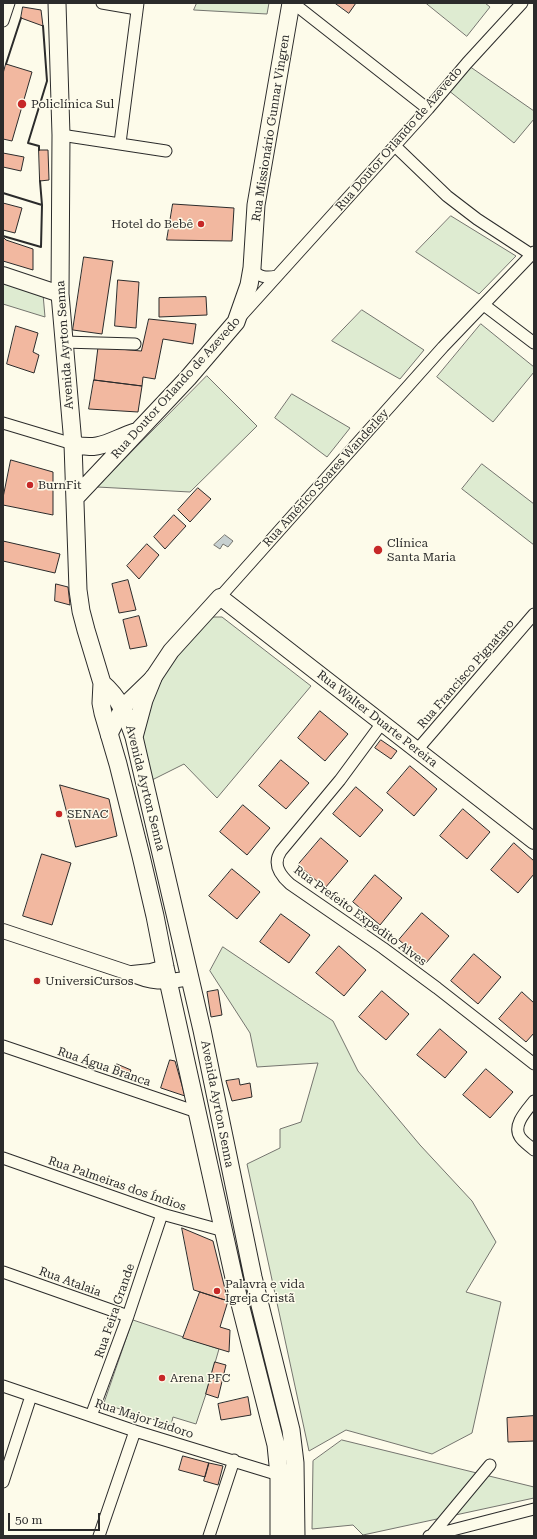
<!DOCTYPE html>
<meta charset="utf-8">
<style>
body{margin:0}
#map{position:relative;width:537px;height:1539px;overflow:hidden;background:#fdfbea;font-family:"Roboto Serif",serif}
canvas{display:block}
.frame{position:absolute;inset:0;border:4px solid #2b2b2b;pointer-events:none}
.scale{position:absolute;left:8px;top:1513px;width:92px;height:18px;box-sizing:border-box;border:2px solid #2b2b2b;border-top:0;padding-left:5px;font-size:12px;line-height:14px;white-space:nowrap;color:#2b2b2b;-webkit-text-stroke:3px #fdfbea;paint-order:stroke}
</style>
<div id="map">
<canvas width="537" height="1539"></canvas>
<div class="frame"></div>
<div class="scale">50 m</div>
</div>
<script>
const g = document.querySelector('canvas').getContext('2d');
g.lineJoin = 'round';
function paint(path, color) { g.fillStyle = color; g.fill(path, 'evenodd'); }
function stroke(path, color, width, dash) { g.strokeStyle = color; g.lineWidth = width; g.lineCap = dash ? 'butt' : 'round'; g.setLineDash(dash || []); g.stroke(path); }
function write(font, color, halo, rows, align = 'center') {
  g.font = font + ' "Roboto Serif",serif'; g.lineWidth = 3; g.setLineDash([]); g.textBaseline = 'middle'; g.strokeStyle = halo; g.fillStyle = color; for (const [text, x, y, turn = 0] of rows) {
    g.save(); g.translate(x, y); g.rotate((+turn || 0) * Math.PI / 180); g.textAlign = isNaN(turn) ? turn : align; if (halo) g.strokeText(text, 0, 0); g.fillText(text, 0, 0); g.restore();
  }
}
const green = new Path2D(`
 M 197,3 L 269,3 L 267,14 L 194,10 Z
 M 426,3 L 485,3 L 490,7 L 467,36 Z
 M 469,66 L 534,111 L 534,119 L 514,143 L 448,90 Z
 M 451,216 L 516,256 L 479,294 L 416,252 Z
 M 3,281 L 43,294 L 45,317 L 3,304 Z
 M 362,310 L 424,350 L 400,379 L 332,341 Z
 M 481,324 L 534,367 L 534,372 L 493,422 L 437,377 Z
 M 207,376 L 257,426 L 190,492 L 97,487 Z
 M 292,394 L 350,428 L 327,457 L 275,418 Z
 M 482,464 L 534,504 L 534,545 L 462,489 Z
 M 210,617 L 222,617 L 311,686 L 217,798 L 184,764 L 150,781 L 140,735 L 150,706 L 163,676 L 175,658 Z
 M 223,947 L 333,1021 L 358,1071 L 420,1145 L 472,1201 L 496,1242 L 466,1292 L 501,1302 L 472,1433 L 432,1454 L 346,1430 L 309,1451 L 247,1164 L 280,1148 L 280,1129 L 301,1122 L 318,1063 L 257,1067 L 250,1033 L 210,971 Z
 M 133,1320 L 219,1349 L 206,1394 L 196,1424 L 173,1417 L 171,1425 L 104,1404 Z
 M 342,1440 L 534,1487 L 534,1498 L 363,1535 L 353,1525 L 312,1529 L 313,1461 Z`);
paint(green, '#deebd1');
stroke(green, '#74746e', 1);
const water = new Path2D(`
 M 225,535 L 233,541 L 228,547 L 223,544 L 220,549 L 214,545 Z`);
paint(water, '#c7d0d0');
stroke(water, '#74746e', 1);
const building = new Path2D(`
 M 335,3 L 356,3 L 349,13 Z
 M 23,7 L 41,10 L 43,26 L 21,18 Z
 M 6,64 L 32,72 L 12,141 L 3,139 L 3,74 Z
 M 39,150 L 48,150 L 49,180 L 40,181 Z
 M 3,153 L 24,157 L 21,171 L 3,167 Z
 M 3,203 L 22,208 L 15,233 L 3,230 Z
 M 173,204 L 234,208 L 232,241 L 167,240 Z
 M 3,237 L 6,240 L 33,249 L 33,270 L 3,261 Z
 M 84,257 L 113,261 L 102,334 L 73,330 Z
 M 118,280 L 139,282 L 136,328 L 115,326 Z
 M 206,297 L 207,315 L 159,317 L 159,298 Z
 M 149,319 L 196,324 L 193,344 L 163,339 L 155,379 L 143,377 L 142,386 L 94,380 L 98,347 L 141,351 Z
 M 16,326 L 38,333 L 33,352 L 39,355 L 34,373 L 7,364 Z
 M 94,380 L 142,386 L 138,412 L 89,409 Z
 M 11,460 L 53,472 L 53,515 L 3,505 L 3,498 Z
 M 198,488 L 211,499 L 190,522 L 178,510 Z
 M 174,515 L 186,526 L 165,549 L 154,537 Z
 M 3,541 L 60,554 L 55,573 L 3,561 Z
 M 147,544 L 159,555 L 139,579 L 127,566 Z
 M 128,580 L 136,610 L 119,613 L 112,584 Z
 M 56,584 L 68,587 L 70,605 L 55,601 Z
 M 139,616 L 147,646 L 130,649 L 123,620 Z
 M 320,711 L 348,734 L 325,761 L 298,738 Z
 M 381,740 L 397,751 L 391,759 L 375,748 Z
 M 281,760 L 309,783 L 286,809 L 259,786 Z
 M 410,766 L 437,789 L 414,816 L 387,793 Z
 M 60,785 L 109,799 L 117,836 L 76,847 Z
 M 356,787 L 383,810 L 360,837 L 333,814 Z
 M 243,805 L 270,828 L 247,855 L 220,832 Z
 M 463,809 L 490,832 L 467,859 L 440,836 Z
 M 321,838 L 348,861 L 325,888 L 298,865 Z
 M 514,843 L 534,861 L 534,874 L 518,893 L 491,870 Z
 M 42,854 L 71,863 L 52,925 L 23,916 Z
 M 232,869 L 260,892 L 237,919 L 209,896 Z
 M 375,875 L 402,898 L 380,925 L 353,902 Z
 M 422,913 L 449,936 L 426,963 L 399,940 Z
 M 281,914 L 310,935 L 289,963 L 260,942 Z
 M 339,946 L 366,970 L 344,996 L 316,973 Z
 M 474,954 L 501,977 L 478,1004 L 451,981 Z
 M 218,990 L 222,1015 L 211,1017 L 207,992 Z
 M 382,991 L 409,1014 L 386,1040 L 359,1017 Z
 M 522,992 L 534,1003 L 534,1033 L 526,1042 L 499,1019 Z
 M 440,1029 L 467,1052 L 445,1078 L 417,1055 Z
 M 170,1060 L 175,1061 L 185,1096 L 161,1088 Z
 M 117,1064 L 131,1070 L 128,1079 L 113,1073 Z
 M 486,1069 L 513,1092 L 490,1118 L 463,1095 Z
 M 239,1079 L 240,1085 L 250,1083 L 252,1097 L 232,1101 L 226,1081 Z
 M 182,1228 L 213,1241 L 228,1301 L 194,1290 Z
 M 200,1292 L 228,1301 L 220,1327 L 230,1330 L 229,1352 L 183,1338 Z
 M 215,1362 L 226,1365 L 218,1398 L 206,1394 Z
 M 248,1397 L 251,1415 L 221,1420 L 218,1404 Z
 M 534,1416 L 534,1441 L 508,1442 L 507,1418 Z
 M 183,1456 L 209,1463 L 205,1477 L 179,1470 Z
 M 209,1463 L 223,1466 L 218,1485 L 204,1481 Z`);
paint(building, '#f2b8a0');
stroke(building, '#2b2b2b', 1);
const minor = new Path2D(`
 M 102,3 L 137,9
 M 293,3 L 428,109
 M 3,21 L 9,3
 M 61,135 L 166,151
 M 120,143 L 138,3
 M 395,146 L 447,196 L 477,219 L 532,255
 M 252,268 C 258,278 267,278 277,276
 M 484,305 L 534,343
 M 242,315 L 428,109 L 467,63 L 522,3
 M 63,342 L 135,344
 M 3,423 L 73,444
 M 220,597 L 443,347 L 534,252
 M 382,723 L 340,780 L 281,851 C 272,864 280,875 290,884 L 383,948 L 437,988 L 534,1064
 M 417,750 L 534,614
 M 3,1046 L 197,1112
 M 534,1101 C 527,1110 512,1125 520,1137 C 523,1142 530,1146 534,1150
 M 3,1158 L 162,1214 L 224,1231
 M 3,1272 L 128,1316
 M 3,1386 L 135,1431 L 279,1475
 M 91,1416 L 128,1316 L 162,1214
 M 3,1482 L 31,1396
 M 99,1536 L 135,1431
 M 209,1536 L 234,1460
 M 429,1536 L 534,1509
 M 431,1536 L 490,1465`);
const tertiary = new Path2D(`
 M 3,931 L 129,973 C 154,985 165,982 191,978
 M 132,973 L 151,971 L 165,967`);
const secondary = new Path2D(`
 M 3,275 L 60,294
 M 109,735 L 123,707 L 153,678 L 171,651 L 220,597 L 534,841`);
const primary = new Path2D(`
 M 57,3 L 61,135 L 60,294 L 73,444 L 78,590 L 81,611 L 86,630 L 102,683 L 101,703 L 103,713 L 118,764 L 141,856 L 155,916 L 165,967 L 238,1296 L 276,1445 L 279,1475 L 279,1536
 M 73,444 C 99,452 111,440 135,432
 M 75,498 L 188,378 L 236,322 L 249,285 L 252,268 L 256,205 L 291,3
 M 102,683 C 119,697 127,716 134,737 L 202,1030 L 253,1277 L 291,1430 L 295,1463 L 296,1536
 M 134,737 L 144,700 L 153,678`);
stroke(minor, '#2b2b2b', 13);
stroke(tertiary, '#2b2b2b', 16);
stroke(secondary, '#2b2b2b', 18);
stroke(primary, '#2b2b2b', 19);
stroke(minor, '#fdfbea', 11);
stroke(tertiary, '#fdfbea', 14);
stroke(secondary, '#fdfbea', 16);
stroke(primary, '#fdfbea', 17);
stroke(new Path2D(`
 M 6,64 L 21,18
 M 39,150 L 39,146 L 28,143 L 47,81 L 43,26
 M 40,181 L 42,205
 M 3,193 L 42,205 L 41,247 L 3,236`), '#2b2b2b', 2);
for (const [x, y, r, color] of [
 [22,104,5,"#c62828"],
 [201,224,4,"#c62828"],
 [30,485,4,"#c62828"],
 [378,550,5,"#c62828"],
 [59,814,4,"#c62828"],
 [37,981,4,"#c62828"],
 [217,1291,4,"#c62828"],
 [162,1378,4,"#c62828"]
]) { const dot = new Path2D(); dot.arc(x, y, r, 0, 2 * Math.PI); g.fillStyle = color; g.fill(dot); stroke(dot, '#fdfbea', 1.5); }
write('12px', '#2b2b2b', '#fdfbea', [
 ["Policlínica Sul",31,104],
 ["Hotel do Bebê",193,224,"right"],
 ["BurnFit",38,485],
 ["Clínica",387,543],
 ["Santa Maria",387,557],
 ["SENAC",67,814],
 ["UniversiCursos",45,981],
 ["Palavra e vida",225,1284],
 ["Igreja Cristã",225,1298],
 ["Arena PFC",170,1378]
], 'left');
write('12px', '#2b2b2b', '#fdfbea', [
 ["Rua Missionário Gunnar Vingren",271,128,-81],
 ["Rua Doutor Orlando de Azevedo",399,139,-49],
 ["Avenida Ayrton Senna",65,345,-94],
 ["Rua Doutor Orlando de Azevedo",176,388,-48],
 ["Rua Américo Soares Wanderley",326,478,-48],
 ["Rua Francisco Pignataro",466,674,-49],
 ["Rua Walter Duarte Pereira",377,719,38],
 ["Avenida Ayrton Senna",145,788,76],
 ["Rua Prefeito Expedito Alves",360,916,36],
 ["Rua Água Branca",104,1067,19],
 ["Avenida Ayrton Senna",217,1104,79],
 ["Rua Palmeiras dos Índios",117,1184,19],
 ["Rua Atalaia",70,1282,20],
 ["Rua Feira Grande",115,1311,-71],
 ["Rua Major Izidoro",144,1419,18]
]);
</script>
